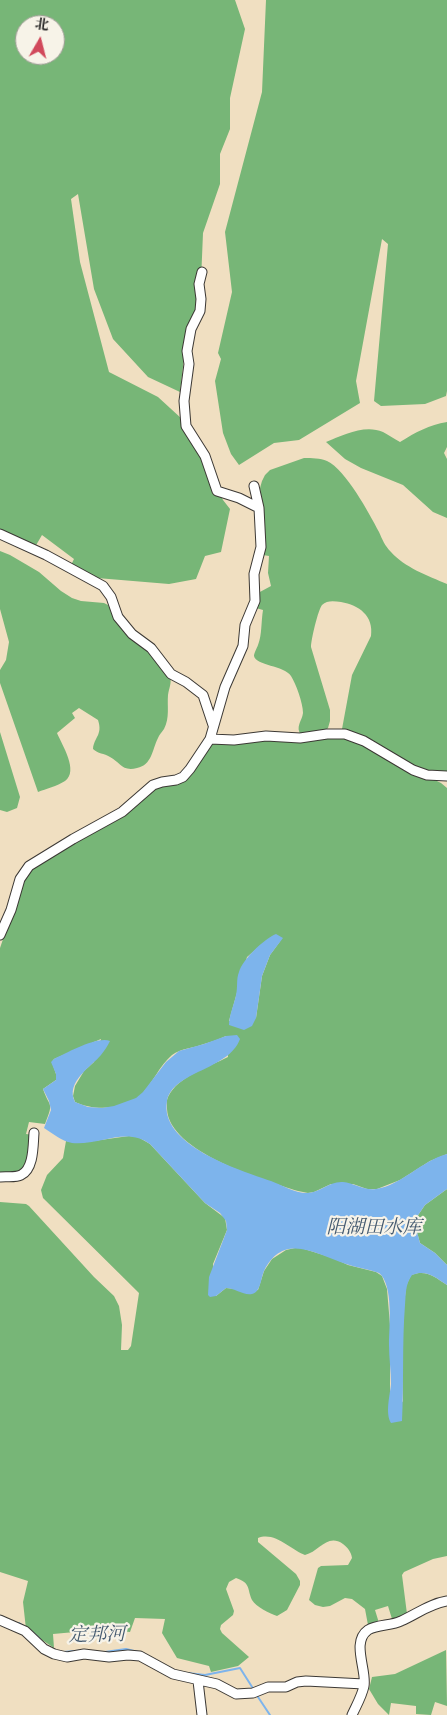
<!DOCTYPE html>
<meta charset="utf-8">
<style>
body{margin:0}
#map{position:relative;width:447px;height:1715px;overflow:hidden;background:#f0dfc1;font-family:Vollkorn,"Noto Serif SC",serif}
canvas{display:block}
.north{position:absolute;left:15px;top:15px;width:50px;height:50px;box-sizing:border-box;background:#f7f3e8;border:1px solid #9f9d96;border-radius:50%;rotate:8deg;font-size:14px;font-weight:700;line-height:20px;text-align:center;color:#1c1c1c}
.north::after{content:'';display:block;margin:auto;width:18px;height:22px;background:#d1495b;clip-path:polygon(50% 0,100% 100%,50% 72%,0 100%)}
</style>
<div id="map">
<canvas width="447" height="1715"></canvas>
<div class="north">北</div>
</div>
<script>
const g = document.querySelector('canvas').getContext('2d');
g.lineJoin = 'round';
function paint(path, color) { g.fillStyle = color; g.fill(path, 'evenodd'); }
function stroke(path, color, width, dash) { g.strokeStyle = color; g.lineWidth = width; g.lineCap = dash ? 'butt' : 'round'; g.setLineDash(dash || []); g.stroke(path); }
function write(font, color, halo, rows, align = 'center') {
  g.font = font + ' Vollkorn,"Noto Serif SC",serif'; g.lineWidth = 4.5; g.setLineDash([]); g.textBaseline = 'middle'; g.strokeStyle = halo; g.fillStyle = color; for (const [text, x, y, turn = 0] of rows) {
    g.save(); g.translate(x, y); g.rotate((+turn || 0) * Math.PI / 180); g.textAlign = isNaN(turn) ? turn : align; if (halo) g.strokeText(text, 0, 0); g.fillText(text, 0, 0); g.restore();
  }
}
paint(new Path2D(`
 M 0,0 L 235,0 L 245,29 L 230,98 L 230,129 L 220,154 L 220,184 L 203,233 L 200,305 L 187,333 L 180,392 L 148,377 L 113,339 L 94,289 L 78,194 L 71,199 L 80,262 L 109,372 L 158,397 L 182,419 L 223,500 L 230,509 L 221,552 L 205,556 L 196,579 L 169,584 L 97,578 L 71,565 L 74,559 L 42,535 L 35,547 L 0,532 ZM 25,25 L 55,25 L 55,55 L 25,55 Z
 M 266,0 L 447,0 L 447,391 L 446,396 L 425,404 L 381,406 L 374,401 L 388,244 L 382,239 L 356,381 L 360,403 L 299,440 L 274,443 L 239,465 L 231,454 L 223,433 L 215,381 L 221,359 L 218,353 L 232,292 L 225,232 L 262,92 Z
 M 447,422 L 447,447 L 444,453 L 447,459 L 447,518 L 433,512 L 403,485 L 361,468 L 345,459 L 326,442 C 343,435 365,424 383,432 C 389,435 394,439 400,442 C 416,432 429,425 447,422 Z
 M 304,458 C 312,458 320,458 327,461 C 346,470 369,513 379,532 C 382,539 385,546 391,552 C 404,567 428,576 447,584 L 447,773 L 417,769 L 398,760 L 372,740 L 342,729 L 352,675 L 371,636 C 374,616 359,605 341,602 C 334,601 327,600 322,605 C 318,610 311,640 311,647 L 330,710 L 330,721 L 328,728 L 326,730 L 301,735 C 295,727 302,721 303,713 C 303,703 296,684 291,676 C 284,665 256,666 254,656 C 254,653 257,648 258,645 C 262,635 261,622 263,610 L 256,608 L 258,593 L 271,586 L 268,573 L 269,556 L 263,555 L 263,522 L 260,488 L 262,481 L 265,475 L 270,470 Z
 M 0,551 L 10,555 L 39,572 L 61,591 L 72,598 L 81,601 L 104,603 L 108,605 L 116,620 L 153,653 L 170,676 C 172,683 169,688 168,695 C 167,706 170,718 164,729 C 162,732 159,735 158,738 C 152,750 152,765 137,768 C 122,772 120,762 110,757 C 104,753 98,754 93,749 C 94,737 103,735 98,720 L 79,708 L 72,713 L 75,718 L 57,733 C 62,745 79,771 65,781 C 57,786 46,789 38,792 L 0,683 L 0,670 L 6,660 L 9,642 L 0,609 Z
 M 0,732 L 20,797 L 17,808 L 7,812 L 0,810 Z
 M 324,736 L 349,738 L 441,783 L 447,788 L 447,1154 L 430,1161 L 400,1180 L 377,1189 L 367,1189 L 353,1184 L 331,1184 L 314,1192 L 308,1193 L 298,1191 C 263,1180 169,1152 167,1109 C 167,1105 166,1101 168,1097 C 178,1076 209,1067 228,1057 L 226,1036 C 219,1039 212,1042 204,1044 C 194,1048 181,1048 172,1055 C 159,1066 153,1083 141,1095 C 124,1110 94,1111 75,1102 L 73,1096 L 75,1086 L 84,1071 L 94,1062 L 101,1039 L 54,1059 L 52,1062 L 56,1074 L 56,1080 L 43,1089 C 50,1109 54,1101 45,1124 L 29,1122 L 26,1134 L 33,1135 L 29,1163 L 21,1172 L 0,1175 L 0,948 L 23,880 L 31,869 L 75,843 L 125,816 L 155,788 L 162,786 L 177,784 L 210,744 L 219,742 ZM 281,940 L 270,955 L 262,976 L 256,1018 L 229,1021 L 247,957 L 261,945 Z
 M 129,1136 L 138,1137 L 150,1144 L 205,1203 L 225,1218 L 227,1230 L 213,1264 L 216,1296 L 226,1288 L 236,1289 L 242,1292 L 258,1290 L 264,1271 L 272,1259 L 286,1250 L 295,1248 L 301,1248 L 333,1258 L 348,1265 L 376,1272 L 382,1276 L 387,1289 L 390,1325 L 390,1420 L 403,1401 L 402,1367 L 403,1317 L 406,1286 L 411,1275 C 426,1269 435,1277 447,1285 L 447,1556 L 433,1559 L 404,1572 L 402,1575 L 407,1614 L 392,1619 L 388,1606 L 375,1610 L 379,1623 L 368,1625 L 365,1609 L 352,1599 L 345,1598 L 330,1606 L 323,1607 L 315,1605 L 309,1600 L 318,1568 L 321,1566 L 348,1565 L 352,1558 C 351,1552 348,1548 343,1544 C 327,1533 319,1552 305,1555 C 291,1550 275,1531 258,1538 L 258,1542 L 296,1574 L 300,1581 L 300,1585 L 287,1610 L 277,1616 C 269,1613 256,1607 252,1600 C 247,1589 251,1583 236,1578 L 229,1582 L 226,1589 L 234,1611 L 233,1615 L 221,1625 L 220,1629 L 222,1633 L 249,1657 L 238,1666 L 211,1672 L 209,1666 L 177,1658 L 162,1633 L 165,1619 L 135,1618 L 130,1632 L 102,1629 L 102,1625 L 74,1627 L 75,1632 L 53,1634 L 54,1648 L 26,1629 L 23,1602 L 28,1581 L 0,1572 L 0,1202 L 26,1204 L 29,1206 L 94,1277 L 114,1296 L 119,1306 L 122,1325 L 121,1350 L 128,1350 L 131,1346 L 139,1293 L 43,1198 L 41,1190 L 47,1175 L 63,1158 L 66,1141 L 79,1143 Z
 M 447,1189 L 447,1265 L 435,1253 L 420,1243 L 414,1221 L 425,1205 Z
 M 446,1650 L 447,1706 L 435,1702 L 431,1715 L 416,1714 L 416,1706 L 391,1703 L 389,1715 L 378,1704 L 369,1689 L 372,1677 L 395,1674 Z`), '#77b677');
paint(new Path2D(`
 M 276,934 L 283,938 L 270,955 L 262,976 L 256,1018 L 252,1026 L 244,1030 L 229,1025 C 229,1015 234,1005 236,995 C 238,987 236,979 239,972 C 243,959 264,939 276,934 Z
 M 237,1035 L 240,1039 C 229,1070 173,1071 167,1101 C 159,1145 239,1170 271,1181 C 282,1185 294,1193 307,1193 C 320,1193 329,1181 343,1182 C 354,1183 365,1191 376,1189 C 402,1185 421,1161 447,1154 L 447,1189 L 425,1205 L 414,1221 L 420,1243 L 435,1253 L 447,1265 L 447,1285 C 435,1277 426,1269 412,1275 C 405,1285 406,1294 405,1305 C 402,1344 404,1382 402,1421 L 391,1423 C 385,1413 390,1395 391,1384 C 391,1371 389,1358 389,1345 C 389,1328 394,1285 379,1273 C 369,1269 357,1268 346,1264 C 317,1255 284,1231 264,1271 C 261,1277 261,1292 252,1294 C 244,1296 235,1288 226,1288 L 216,1296 L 210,1297 L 208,1295 L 209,1277 L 227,1230 L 226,1221 L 220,1213 L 205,1203 L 150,1144 C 127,1126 98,1146 72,1143 C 62,1141 53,1134 44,1128 L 51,1110 L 49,1101 L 43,1089 L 56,1080 L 56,1074 L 51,1062 L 54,1059 C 67,1053 97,1036 110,1041 C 108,1045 105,1050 101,1055 C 91,1067 65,1082 75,1102 L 88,1107 L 102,1108 L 114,1106 L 136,1098 L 143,1092 L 166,1062 L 179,1051 L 204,1044 L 226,1036 Z`), '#7db4ec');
stroke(new Path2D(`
 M 19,1623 L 25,1627
 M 31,1631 L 40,1639
 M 63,1652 L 88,1650
 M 105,1652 L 126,1649 L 142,1653
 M 187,1673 L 205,1675 L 240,1668 L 254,1690
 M 256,1694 L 270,1715`), '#7db4ec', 2);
const minor = new Path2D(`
 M 202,272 L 199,284 L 201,299 L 200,311 L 191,329 L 187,351 L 189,364 L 184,401 L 186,426 L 205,456 L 217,491 L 239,498 L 259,508
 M 0,534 L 46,555 L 103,586 L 111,597 L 118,617 L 132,634 L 151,648 L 171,674 L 186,682 L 203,695 L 213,725
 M 210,739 L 234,740 L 266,736 L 300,738 L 327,734 L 345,734 L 364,741 L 413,770 L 427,775 L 447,776
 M 0,935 L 11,910 L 20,879 L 29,866 L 73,839 L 122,812 L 153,785 L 162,782 L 176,780 L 183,777 L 190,769 L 210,739 L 225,687 L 243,646 L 245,625 L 255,601 L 254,574 L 261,547 L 259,508 L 254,486
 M 0,1177 C 6,1176 15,1178 21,1175 C 34,1169 33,1145 34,1133
 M 0,1620 L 25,1631 L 44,1649 L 54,1654 L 67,1657 L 84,1654 L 109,1657 L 128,1655 L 140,1656 L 173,1674 L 217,1684 L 236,1694 L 253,1693 L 268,1687 L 286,1687 L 297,1682 L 306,1681 L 364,1684
 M 198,1681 L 202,1715
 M 352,1715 C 356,1706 362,1696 364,1686 C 367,1670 351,1642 368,1630 C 377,1624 391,1626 401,1621 C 417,1614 429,1604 447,1601`);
stroke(minor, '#3c3935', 11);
stroke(minor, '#fff', 9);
write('italic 19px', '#43596f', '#f7f3e8', [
 ["阳湖田水库",374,1230],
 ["定邦河",97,1637,-1]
]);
</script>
